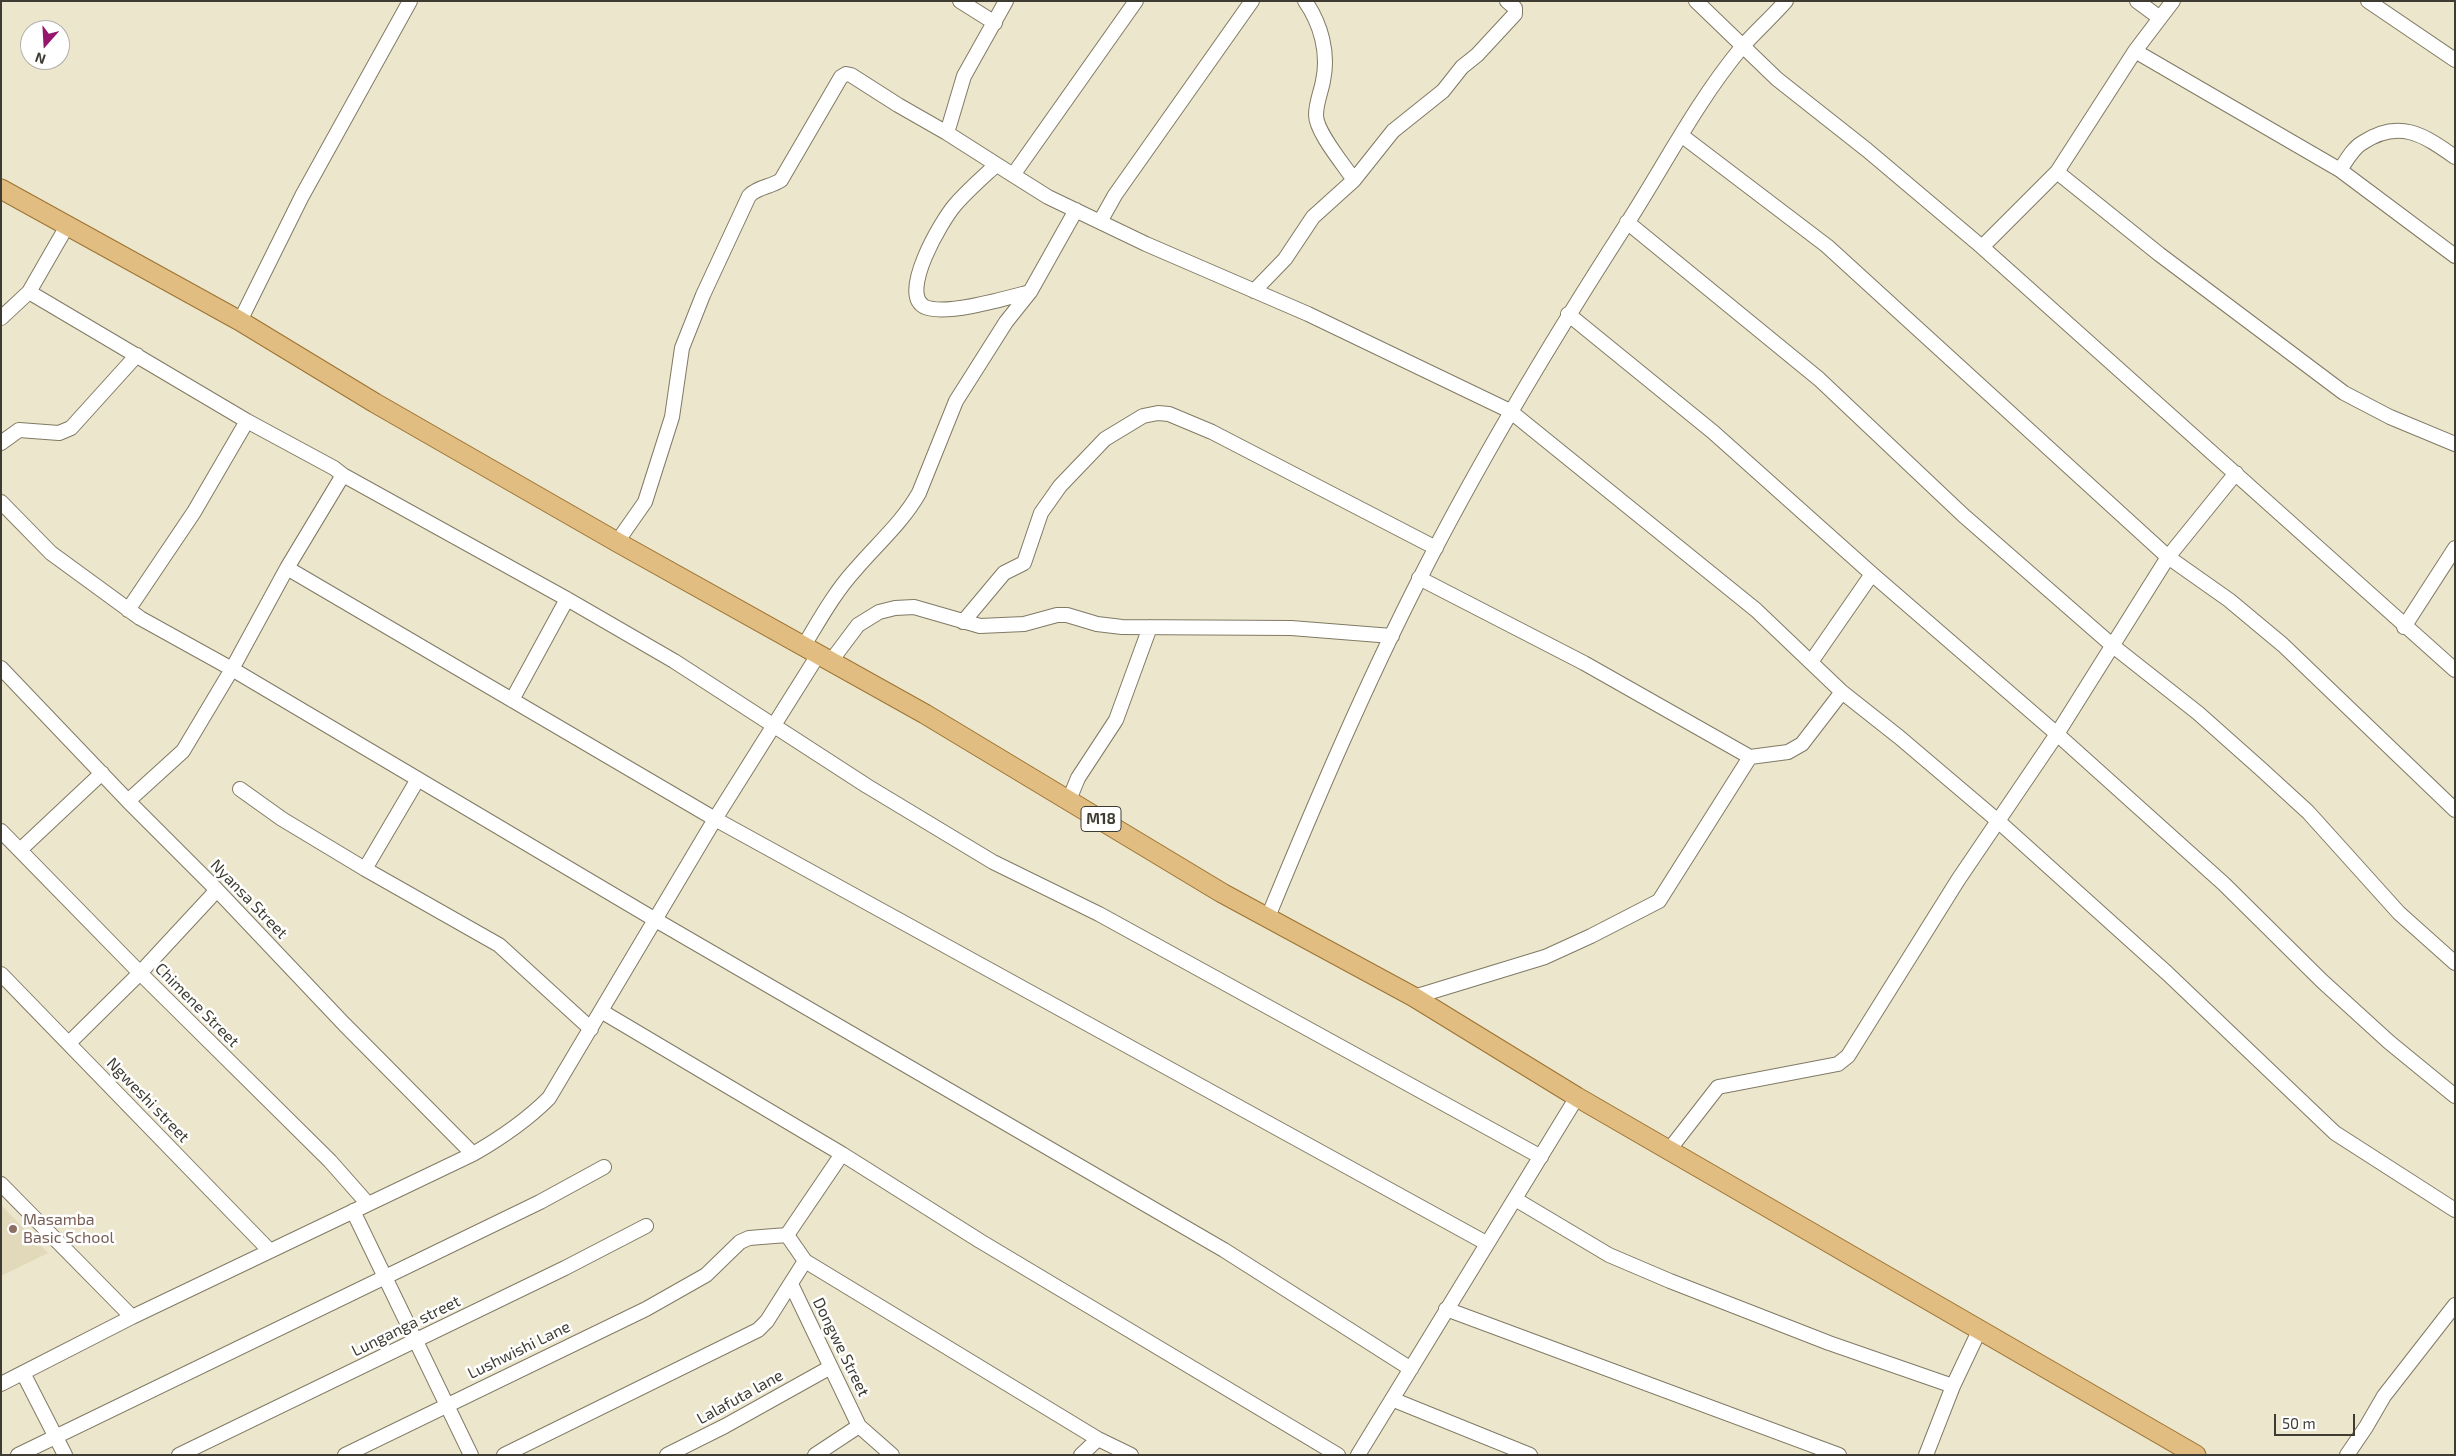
<!DOCTYPE html>
<style>
body{margin:0}
#map{position:relative;width:2456px;height:1456px;overflow:hidden;background:#ece6cd;font-family:"Exo 2",sans-serif}
canvas{display:block}
.frame{position:absolute;inset:0;border:2px solid #3e3c32;pointer-events:none}
.north{position:absolute;left:20px;top:20px;width:50px;height:50px;box-sizing:border-box;background:#fff;border:1px solid #b2b1ad;border-radius:50%;rotate:199deg;font-size:14px;font-weight:700;line-height:20px;text-align:center;color:#3e3c32}
.north::after{content:'';display:block;margin:auto;width:18px;height:22px;background:#96156d;clip-path:polygon(50% 0,100% 100%,50% 72%,0 100%)}
.scale{position:absolute;left:2274px;top:1414px;width:81px;height:22px;box-sizing:border-box;border:2px solid #3e3c32;border-top:0;padding-left:6px;font-size:15px;line-height:18px;white-space:nowrap;color:#3e3c32;-webkit-text-stroke:4px #fff;paint-order:stroke}
</style>
<div id="map">
<canvas width="2456" height="1456"></canvas>
<div class="frame"></div>
<div class="north">N</div>
<div class="scale">50 m</div>
</div>
<script>
const g = document.querySelector('canvas').getContext('2d');
g.lineJoin = 'round';
function paint(path, color) { g.fillStyle = color; g.fill(path, 'evenodd'); }
function stroke(path, color, width, dash) { g.strokeStyle = color; g.lineWidth = width; g.lineCap = dash ? 'butt' : 'round'; g.setLineDash(dash || []); g.stroke(path); }
function write(font, color, halo, rows, align = 'center') {
  g.font = font + ' "Exo 2",sans-serif'; g.lineWidth = 5; g.setLineDash([]); g.textBaseline = 'middle'; g.strokeStyle = halo; g.fillStyle = color; for (const [text, x, y, turn = 0] of rows) {
    g.save(); g.translate(x, y); g.rotate((+turn || 0) * Math.PI / 180); g.textAlign = isNaN(turn) ? turn : align; if (halo) g.strokeText(text, 0, 0); g.fillText(text, 0, 0); g.restore();
  }
}
paint(new Path2D(`
 M 1,1205 L 48,1253 L 1,1276 Z`), '#e1d9b9');
const minor = new Path2D(`
 M 960,1 L 995,23
 M 1006,1 L 964,76 L 947,133 L 1013,175 L 1136,1
 M 1305,1 C 1321,24 1329,53 1323,81 C 1321,92 1316,103 1316,115 C 1316,132 1344,165 1354,180
 M 1696,1 L 1777,79 L 1867,150 L 1982,247 L 2455,670
 M 2137,1 L 2160,18
 M 2368,1 L 2455,60
 M 2135,51 L 2340,170 L 2455,256
 M 1681,135 L 1827,246 L 2168,557 L 2229,600 L 2283,645 L 2455,810
 M 996,165 C 982,178 967,191 955,205 C 942,220 898,294 925,307 C 946,316 1007,298 1030,292 L 1076,210
 M 2340,170 C 2346,161 2353,148 2362,143 C 2399,118 2424,135 2455,157
 M 2057,172 L 2159,254 L 2344,393 L 2390,417 L 2455,444
 M 1013,175 L 1048,197 L 1146,244 L 1308,314 L 1510,411 L 1756,610 L 1842,692 L 1899,737 L 1998,821 L 1958,880 L 1848,1056 L 1838,1064 L 1718,1087 L 1669,1150
 M 1101,220 L 1115,195 L 1252,1
 M 1627,222 L 1819,379 L 1963,515 L 2113,646 L 2198,713 L 2261,769 L 2308,812 L 2399,913 L 2455,963
 M 67,226 L 29,292 L 247,421
 M 1982,247 L 2057,172 L 2135,51 L 2173,1
 M 1254,291 L 1285,259 L 1313,217 L 1354,180 L 1393,131 L 1443,91 L 1462,67 L 1477,55 L 1515,14 L 1515,8 L 1507,1
 M 1568,314 L 1713,432 L 1872,574 L 2057,734 L 2224,884 L 2322,981 L 2389,1042 L 2455,1096
 M 1,318 L 29,292
 M 240,321 L 302,196 L 410,1
 M 1,443 L 19,430 L 59,433 L 71,428 L 137,355
 M 2236,473 L 2168,557 L 2057,734 L 1998,821 L 2167,973 L 2335,1133 L 2455,1210
 M 1,502 L 51,553 L 140,618 L 232,669 L 654,919 L 1224,1250 L 1411,1369
 M 617,542 L 645,502 L 672,417 L 682,348 L 703,295 L 749,196 C 757,187 771,187 781,180 L 841,77 L 846,74 L 851,75 L 898,105 L 947,133
 M 287,568 L 715,819 L 1486,1243
 M 1419,578 L 1584,663 L 1750,757 L 1788,752 L 1802,744 L 1842,692
 M 128,610 L 194,512 L 247,421 L 334,468 L 343,475
 M 963,622 L 1004,573 L 1024,563 L 1041,513 L 1060,486 L 1105,439 L 1143,416 L 1158,413 L 1169,414 L 1212,432 L 1436,548
 M 2404,627 L 2455,548
 M 803,647 C 819,621 834,593 855,570 C 877,544 902,523 919,493 L 956,401 L 1006,322 L 1030,292
 M 831,661 L 858,625 L 879,612 L 895,608 L 914,607 L 980,626 L 1024,624 L 1057,615 L 1067,615 L 1097,624 L 1122,627 L 1291,628 L 1392,636
 M 1811,662 L 1872,574
 M 1,668 L 128,801 L 217,890 L 344,1024 L 473,1154
 M 512,700 L 567,599
 M 240,789 L 282,819 L 365,869 L 499,945 L 591,1029
 M 1069,800 L 1078,778 L 1116,720 L 1150,627
 M 128,801 L 183,751 L 232,669 L 287,568 L 343,475 L 567,599 L 674,661 L 867,786 L 993,862 L 1099,914 L 1541,1157
 M 1,831 L 140,973 L 330,1161 L 368,1204
 M 20,850 L 102,773
 M 365,869 L 418,779
 M 1268,917 C 1315,803 1364,688 1420,578 C 1482,456 1552,340 1626,225 C 1664,166 1697,101 1742,47 C 1756,31 1772,17 1786,1
 M 1,974 L 270,1251
 M 1414,997 L 1545,957 L 1591,936 L 1659,901 L 1750,757
 M 601,1011 L 842,1154 L 980,1241 L 1338,1455
 M 69,1043 L 140,973 L 217,890
 M 842,1154 L 787,1235 L 805,1261 L 1098,1439 L 1131,1455
 M 1,1184 L 132,1317
 M 1515,1199 L 1609,1255 L 1670,1281 L 1829,1343 L 1953,1386
 M 353,1211 L 471,1455
 M 791,1284 L 859,1426 L 892,1455
 M 1446,1309 L 1839,1455
 M 23,1373 L 65,1455
 M 1,1384 L 132,1317 L 473,1154 C 501,1138 526,1121 549,1098 L 715,819 L 818,655
 M 1394,1400 L 1530,1455
 M 18,1455 L 540,1202 L 604,1167
 M 179,1455 L 565,1268 L 646,1226
 M 345,1455 L 646,1309 L 706,1275 L 740,1242 L 749,1238 L 787,1235
 M 504,1455 L 758,1330 L 767,1321 L 805,1261
 M 667,1455 L 725,1426 L 829,1368
 M 815,1455 L 859,1426
 M 1081,1455 L 1098,1439
 M 1358,1455 L 1577,1097
 M 1926,1455 L 1953,1386 L 1980,1329
 M 2347,1455 L 2366,1427 L 2384,1396 L 2455,1305`);
const major = new Path2D(`
 M 1,189 L 240,321 L 375,403 L 617,542 L 925,714 L 1222,893 L 1414,997 L 1577,1097 L 2196,1455`);
stroke(minor, '#807a64', 16);
stroke(major, '#9c7330', 21);
stroke(minor, '#fff', 14);
stroke(major, '#e2bd82', 19);
for (const [x, y, r, color] of [
 [13,1229,5,"#8d6e63"]
]) { const dot = new Path2D(); dot.arc(x, y, r, 0, 2 * Math.PI); g.fillStyle = color; g.fill(dot); stroke(dot, '#fff', 2); }
for (const [x, y, w] of [
 [1101,819,40]
]) { const box = new Path2D(); box.roundRect(x - w / 2, y - 12.5, w, 25, 4); g.fillStyle = '#fff'; g.fill(box); stroke(box, '#3e3c32', 1); }
write('bold 15px', '#3e3c32', null, [
 ["M18",1101,819]
]);
write('16px', '#3e3c32', '#fff', [
 ["Nyansa Street",249,899,46],
 ["Chimene Street",197,1005,45],
 ["Ngweshi street",148,1100,46],
 ["Lunganga street",406,1326,-26],
 ["Dongwe Street",841,1347,64],
 ["Lushwishi Lane",519,1350,-26],
 ["Lalafuta lane",740,1397,-29]
]);
write('16px', '#785e54', '#fff', [
 ["Masamba",23,1220],
 ["Basic School",23,1238]
], 'left');
</script>
